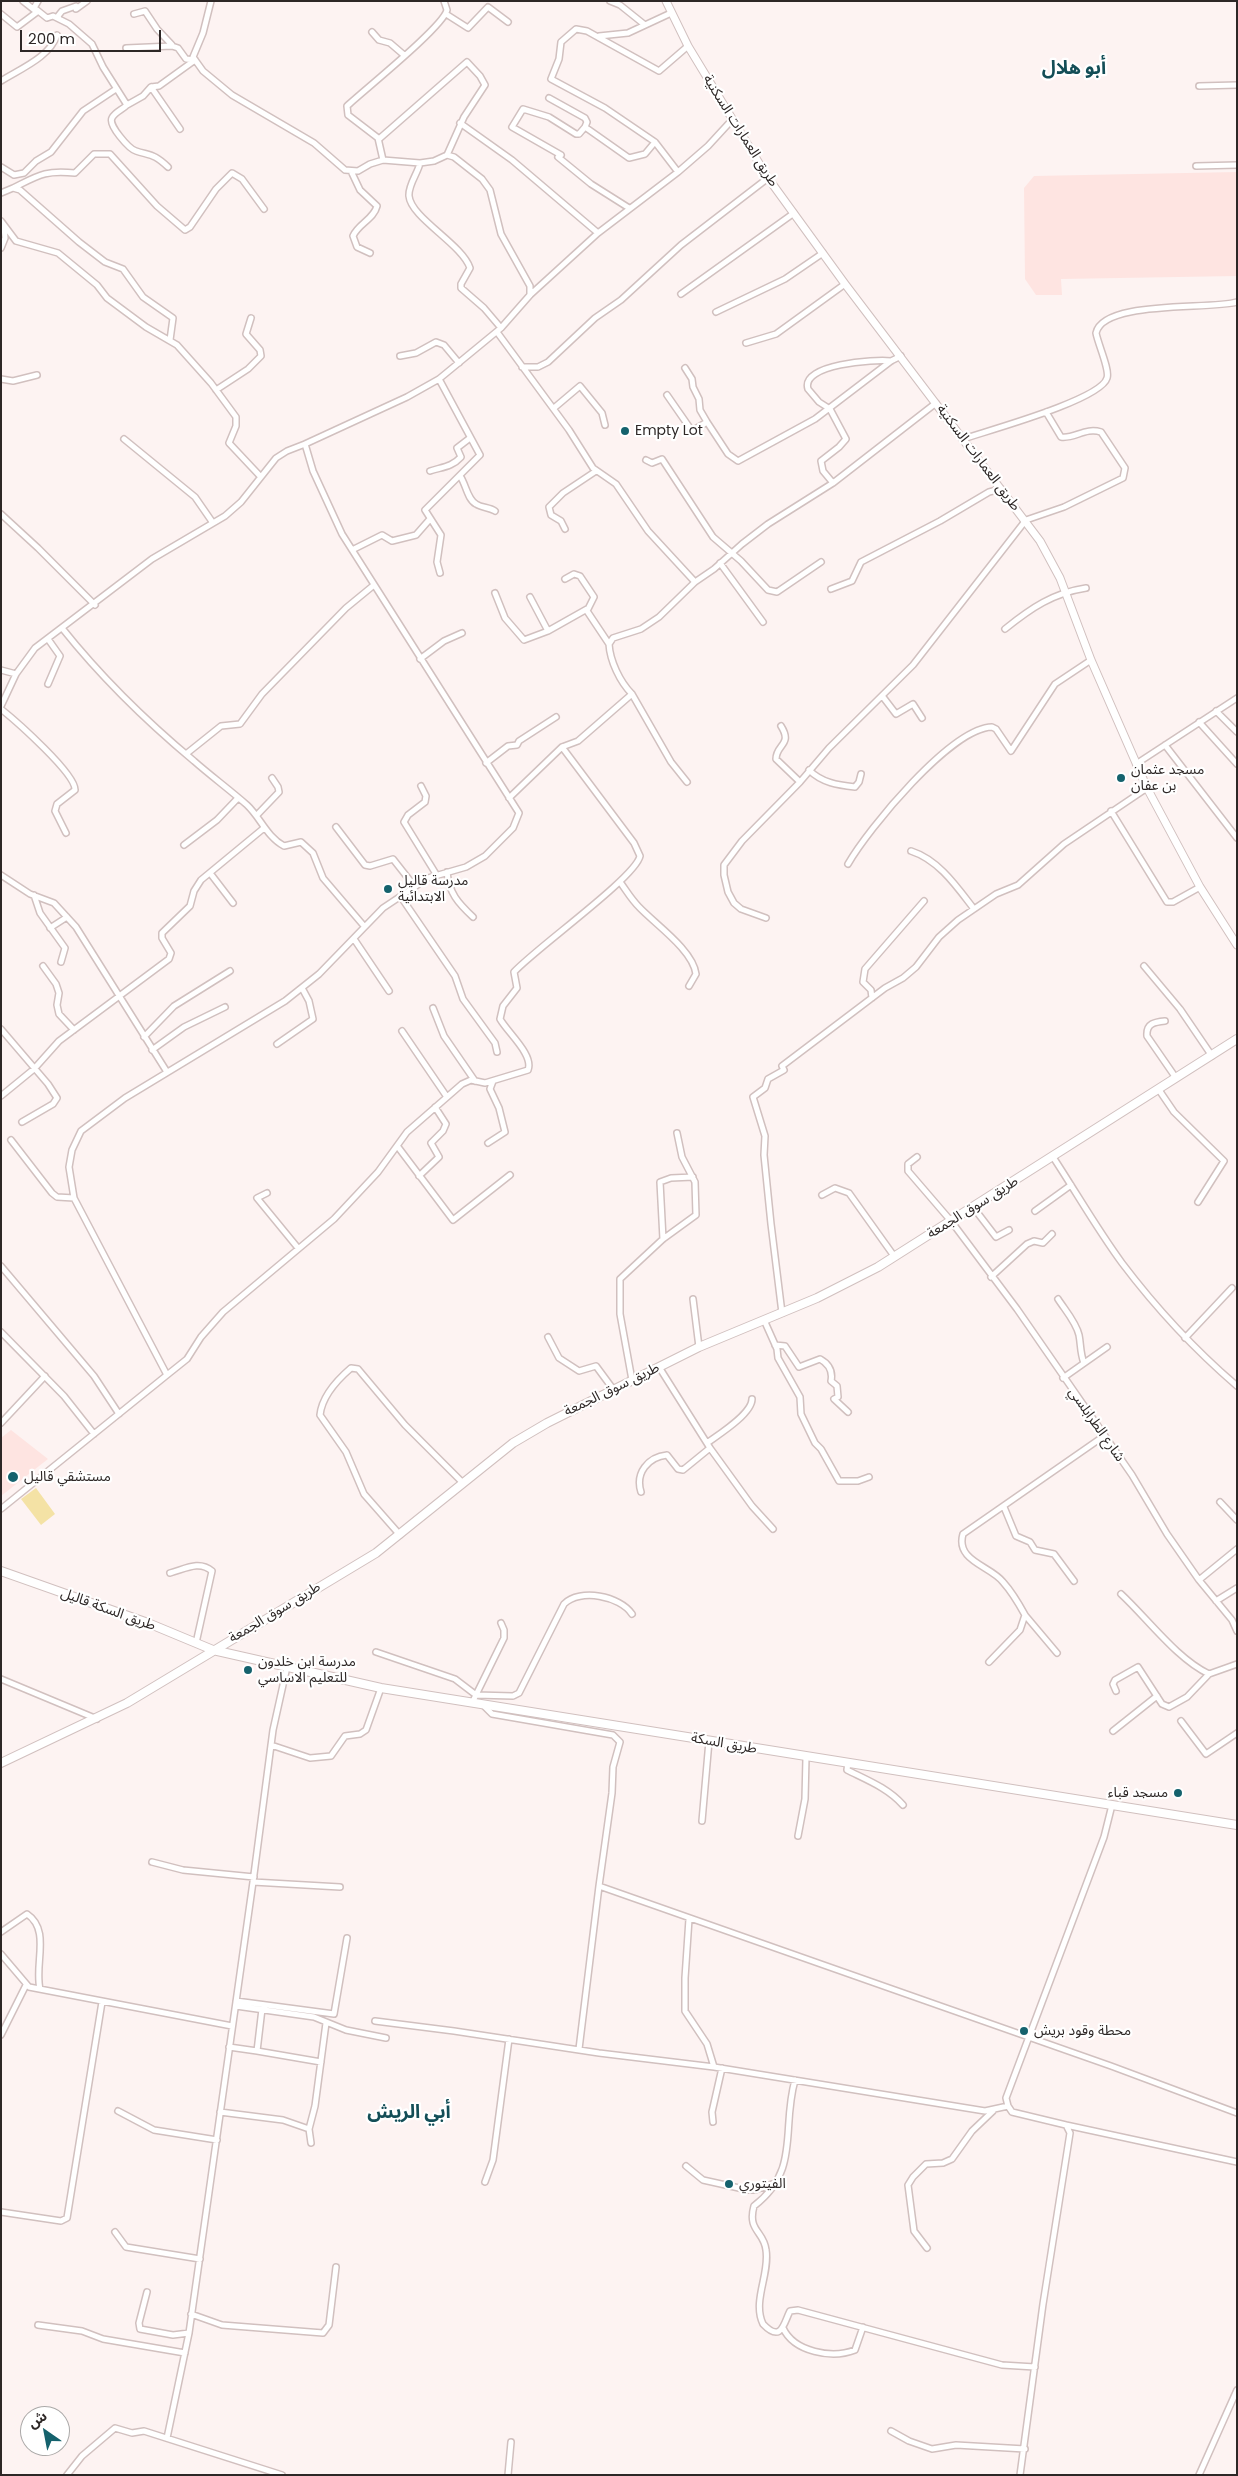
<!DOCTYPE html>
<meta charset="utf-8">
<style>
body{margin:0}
#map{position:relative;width:1238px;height:2476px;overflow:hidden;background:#fdf3f2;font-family:Poppins,"Noto Sans Arabic",sans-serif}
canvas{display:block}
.frame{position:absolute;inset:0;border:2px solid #2d2726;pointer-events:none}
.north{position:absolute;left:20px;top:2406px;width:50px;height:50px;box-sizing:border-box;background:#fff;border:1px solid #aba9a8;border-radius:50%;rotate:327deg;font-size:14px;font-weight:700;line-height:20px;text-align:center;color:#2d2726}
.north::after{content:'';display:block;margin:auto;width:18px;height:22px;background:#15626d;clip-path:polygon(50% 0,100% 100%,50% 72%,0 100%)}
.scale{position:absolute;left:20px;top:30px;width:141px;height:22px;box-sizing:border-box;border:2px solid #2d2726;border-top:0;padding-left:6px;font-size:15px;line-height:18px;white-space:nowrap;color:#2d2726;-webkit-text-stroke:4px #fff;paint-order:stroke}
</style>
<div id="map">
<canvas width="1238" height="2476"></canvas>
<div class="frame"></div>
<div class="north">ش</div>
<div class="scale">200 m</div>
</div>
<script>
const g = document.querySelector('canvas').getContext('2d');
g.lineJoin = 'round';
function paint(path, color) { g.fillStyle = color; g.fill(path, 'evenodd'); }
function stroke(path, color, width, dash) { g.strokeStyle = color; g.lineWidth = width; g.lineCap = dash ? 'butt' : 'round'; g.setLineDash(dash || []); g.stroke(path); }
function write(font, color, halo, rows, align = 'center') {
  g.font = font + ' Poppins,"Noto Sans Arabic",sans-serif'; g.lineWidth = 4.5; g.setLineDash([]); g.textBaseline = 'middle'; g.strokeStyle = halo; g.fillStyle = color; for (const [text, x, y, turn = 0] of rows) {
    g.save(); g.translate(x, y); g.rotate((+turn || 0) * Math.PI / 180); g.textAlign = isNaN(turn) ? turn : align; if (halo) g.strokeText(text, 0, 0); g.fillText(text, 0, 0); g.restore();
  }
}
paint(new Path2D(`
 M 1237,172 L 1237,276 L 1061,279 L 1062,295 L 1036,295 L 1025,279 L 1024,188 L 1034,176 Z
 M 11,1430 L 48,1459 L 1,1496 L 1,1438 Z`), '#fee4e1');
paint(new Path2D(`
 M 36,1488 L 55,1514 L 41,1525 L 21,1499 Z`), '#f4e2a5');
const street = new Path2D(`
 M 211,1 L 203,33 L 193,57 L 203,71 L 232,95 L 314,143 L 345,170 L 358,171 L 370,164 L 383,160 L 420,163 L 434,161 L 447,155 L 454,157 L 482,179 L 490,190 L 501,234 L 530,286 L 530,295
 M 610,1 L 620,5 L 645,25
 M 34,8 L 38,1
 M 37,10 L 47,18 L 53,16 L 69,24 L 92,44 L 103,67 L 127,105 L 143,96 L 151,87 L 159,86 L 195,60
 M 1,14 L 17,27 L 37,12 L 23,1
 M 134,14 L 145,11 L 157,29 L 172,45
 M 446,14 L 468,28 L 488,7 L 508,22
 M 59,19 L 58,16 L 62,11 L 76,6 L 76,9 L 87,1
 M 372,32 L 379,40 L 390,43 L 404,55
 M 599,36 L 628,33 L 671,13
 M 126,48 L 172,46 L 178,48 L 186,59 L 195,60
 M 1,81 C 20,69 50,57 57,35
 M 1199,86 L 1237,85
 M 151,87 L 180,129
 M 549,98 L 585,118 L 587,122 L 585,127
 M 127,105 C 122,110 115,112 112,118 C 108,125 129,149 136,151 C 152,156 154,154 168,167
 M 460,123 L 512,160 L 598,233
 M 379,139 L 467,62 L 480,76 L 485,85 L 464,117 L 447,155
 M 383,160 L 378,138 L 348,115 L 347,106 C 364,90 443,27 447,10 L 444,1
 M 420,163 C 418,173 408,185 409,196 C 411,218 462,244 470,268 L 461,284 L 461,288 L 484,308 L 501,328
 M 1196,166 L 1237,165
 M 1,167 L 14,175 L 24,173 L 36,161 L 51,152 L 83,111 L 116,89
 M 351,171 L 360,190 L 377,206 C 374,219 358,224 353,236 L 357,247 L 370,253
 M 678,172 L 655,142 L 605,108 L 551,79 L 559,59 L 561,42 L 576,29 L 587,31 L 659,71 L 688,46
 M 13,188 C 39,175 45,170 75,173 L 94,154 L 110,154 L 157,206 L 185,230 L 190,227 L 216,189 L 232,173 L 242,179 L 264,209
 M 1,193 L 13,188 L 20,190 L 79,242 L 105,262 L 123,269 L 143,297 L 173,318 L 170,340
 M 629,208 L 591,184 L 558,157 L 561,155 L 512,127 L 523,109 L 549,117 L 576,134 L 579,134 L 585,127 L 629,158 L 645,154 L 655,142
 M 1,221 L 16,241 L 58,253 L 97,285 L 107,298 L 146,327 L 177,345 L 211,383 L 236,417 L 236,426 L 229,443 L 260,476
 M 1,248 L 5,238 L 4,227
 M 681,294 L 794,213
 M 716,312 L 785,279 L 823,253
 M 497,332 L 569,430 L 593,468 L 616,484 L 648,531 L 695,582
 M 746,343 L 776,334 L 845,284
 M 400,356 L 416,353 L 436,342 L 444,345 L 459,363
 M 522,367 L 538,367 L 548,362 L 595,318 L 621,300 L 681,245 L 768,178
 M 685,368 L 692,379 L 693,387 L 699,399 L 700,410 L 707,422 L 728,454 L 738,461 L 815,419 L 891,361 L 901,356
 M 1,379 L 13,381 L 37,375
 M 439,379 L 480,455 L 425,510 L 441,535 L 437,562 L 440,573
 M 216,390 L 248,369 L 261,356 L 260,350 L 246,334 L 251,318
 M 667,395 L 692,431 L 707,422
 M 554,408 L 580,386 L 602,413 L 605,425
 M 124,439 L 195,497 L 213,523
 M 963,439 C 986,431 1101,400 1107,378 C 1110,370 1098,344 1096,333 C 1103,300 1209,310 1237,302
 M 305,444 L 407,397 L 439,379 L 501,328 L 530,295 L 598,233 L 678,172 L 708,146 L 731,121
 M 646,460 L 652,463 L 662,459 L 713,537 L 741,561 L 768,590 L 777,592 L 821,562
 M 430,471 C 442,467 452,467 461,457 L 457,448 L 470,438
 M 460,476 C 466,484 467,499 476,504 C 482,508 489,507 495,511
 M 833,483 L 823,471 L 821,461 L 839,447 L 846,439 L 830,409 L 819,402 L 808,389 C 800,364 875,359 891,361
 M 1,514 L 38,548 L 95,605
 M 565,529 L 561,521 L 551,515 L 549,507 L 563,493 L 596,471
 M 352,550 L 382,535 L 392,541 L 416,535 L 430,519
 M 720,563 L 763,622
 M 565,579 L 574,574 L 580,576 L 594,597 L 587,611 L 609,644
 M 831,589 L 852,581 L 861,562 L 940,521 L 989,492 L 1001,489
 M 495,593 L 505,618 L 524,640 L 548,631 L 587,609
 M 530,597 L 548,631
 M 62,628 C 101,677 146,721 194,761 C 211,776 230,790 247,805 C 260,817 267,837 284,846 L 301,842 L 313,853 L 323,878 L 364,926
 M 1005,629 C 1031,608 1053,593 1086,588
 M 420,659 L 444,641 L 462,633
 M 1,670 L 16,674
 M 48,684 L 60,656 L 48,639
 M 632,694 L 671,762 L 687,782
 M 883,697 L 896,714 L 913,704 L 922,718
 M 1,706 L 16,674 L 35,648 L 152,559 L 225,516 L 241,502 L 276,458 L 287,451 L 305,444 L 313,471 L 342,534 L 519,813 L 513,828 L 485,856 L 466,867 L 428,878 L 383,908 L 319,974 L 285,1001 L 125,1098 L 81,1131 L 72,1150 L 69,1167 L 74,1198 L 167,1375 L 1,1509
 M 1,709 C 16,721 76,774 75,790 L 57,804 L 55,811 L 66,833
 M 1216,711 L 1237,732
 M 1199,722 L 1237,764
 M 781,726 C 793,745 776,744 776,759 L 800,782
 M 1165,745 L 1237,838
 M 186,754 L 221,726 L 240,724 L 262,694 L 346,608 L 374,585
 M 486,763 L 508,746 L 517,745 L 519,741 L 556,717
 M 1136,764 L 1237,698
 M 809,770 C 822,783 838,785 855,787 L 859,782 L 861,774
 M 421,786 L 426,796 L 425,802 L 408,815 L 404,822 L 436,874
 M 509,798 L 562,747 L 578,741 L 632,694 C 620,682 610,661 609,644 L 613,638 L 641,629 L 659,617 L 695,582 L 714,569 L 742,544 L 768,524 L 833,483 L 936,403
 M 1111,811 L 1167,902 L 1173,902 L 1200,887
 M 257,815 L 279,792 L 278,787 L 272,778
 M 336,827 L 365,865 L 370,866 L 393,859 L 415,887
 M 184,845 L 217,820 L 238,798
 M 911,851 C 939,860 957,887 974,909
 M 848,864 C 868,829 951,728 992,727 L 996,729 L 1011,751 L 1055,684 L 1091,660
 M 447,872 C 449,893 458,903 473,917
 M 210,873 L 233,903
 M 1,875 L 30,894 L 54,903 L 76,927 L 167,1072
 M 620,882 C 626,890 631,899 639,907 C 655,924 693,950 696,974 L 689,986
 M 34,895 L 40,913 L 65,948 L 61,962
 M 401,897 L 455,976 L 463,999 L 495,1043 L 497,1052
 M 766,918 L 741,909 L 734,903 L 728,892 L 724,875 L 724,865 L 742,841 L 800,782 L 829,748 L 913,665 L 1026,520 L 1064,507 L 1123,478 L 1125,468 L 1101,432 C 1085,427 1075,439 1061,437 L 1046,412
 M 50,928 L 67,917
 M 354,939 L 389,991
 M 43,966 L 56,984 L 59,993 L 57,1005 L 59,1014 L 74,1030
 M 1144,966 L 1180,1009 L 1212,1056
 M 872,998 L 871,990 L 863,982 L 865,969 L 924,901
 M 433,1008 L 444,1036 L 475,1081
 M 1165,1021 C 1155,1022 1146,1023 1147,1036 L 1176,1078
 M 1,1029 L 48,1084 L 57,1098 L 53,1104 L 22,1122
 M 402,1031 L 447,1097
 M 144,1037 L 174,1006 L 230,971
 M 277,1044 L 313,1019 L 309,1001 L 302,988
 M 152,1050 L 184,1027 L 225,1007
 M 1159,1090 L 1174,1112 L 1224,1161 L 1198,1202
 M 1,1096 L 34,1069 L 59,1041 L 169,959 L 171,953 L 162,938 L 162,933 L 190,906 L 194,891 L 201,880 L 264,828
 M 11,1140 L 52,1193 L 57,1197 L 74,1198
 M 488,1143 L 505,1132 L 499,1108 L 490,1089 L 493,1081
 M 398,1147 L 453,1220 L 510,1175
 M 917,1157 L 908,1164 L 908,1171 L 951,1221 L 1017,1309 L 1132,1475 L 1167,1534 L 1199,1580 L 1232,1620 L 1237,1631
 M 1053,1157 C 1076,1192 1097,1229 1122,1263 C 1156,1308 1194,1349 1237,1386
 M 419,1176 L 439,1157 L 431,1143 L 443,1131 L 446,1124 L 435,1107
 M 267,1193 L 257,1198 L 298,1248
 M 822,1195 L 835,1188 L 849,1193 L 894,1256
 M 973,1207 L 996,1237 L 1009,1230
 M 1035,1211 L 1071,1185
 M 663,1239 L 660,1182 L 671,1178 L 693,1177
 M 1,1266 L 94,1376 L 119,1414
 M 991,1277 L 1027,1244 L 1034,1241 L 1043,1243 L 1052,1234
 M 693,1299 L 699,1347
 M 1058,1299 C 1065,1310 1076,1322 1079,1335 C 1081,1345 1080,1353 1084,1363
 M 782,1313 L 771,1224 L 764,1155 L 765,1136 L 753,1097 L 765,1088 L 768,1079 L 784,1070 L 782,1066 L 885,988 L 903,978 L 916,967 L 939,937 L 958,920 L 996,894 L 1018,885 L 1064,844 L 1147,788
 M 764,1320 L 777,1349 L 778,1358 L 800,1397 L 801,1414 L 815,1443 L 821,1449 L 839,1481 L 858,1481 L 869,1477
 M 1,1332 L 64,1396 L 94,1434
 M 548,1337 L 559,1358 L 579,1371 L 596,1366 L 613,1389
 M 1185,1338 L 1232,1288
 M 775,1345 L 785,1346 L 799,1367 L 820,1359 C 829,1364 833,1371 831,1381 L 837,1386 L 838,1397 L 834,1399 L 848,1412
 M 659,1367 L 710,1448 L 752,1506 L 773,1529
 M 167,1375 L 187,1359 L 201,1337 L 223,1312 L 334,1219 L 378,1172 L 407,1132 L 462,1084 L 471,1080 L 485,1083 L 528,1070 C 534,1055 508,1033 500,1019 L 503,1006 L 517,988 L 514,972 C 536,948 636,877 640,856 L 634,843 L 562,747
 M 1063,1378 L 1107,1347
 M 632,1380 L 620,1314 L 620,1279 L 663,1239 L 696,1215 L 695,1182 L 682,1157 L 677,1133
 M 1,1423 L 45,1376
 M 707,1443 C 718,1435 752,1414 752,1399
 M 641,1492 C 635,1473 648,1457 667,1455 L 678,1469 L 683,1470 L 710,1448
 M 1220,1502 L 1237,1520
 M 1004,1507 L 1016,1536 L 1030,1542 L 1035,1550 L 1054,1554 L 1074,1581
 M 400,1535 L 364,1494 L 346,1452 L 320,1415 C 322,1396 337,1380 351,1368 L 358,1369 L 405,1425 L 463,1483
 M 170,1573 C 185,1569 199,1560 212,1571 L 196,1643
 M 1199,1580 L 1237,1549
 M 1121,1594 C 1147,1618 1177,1659 1209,1674
 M 1216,1601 L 1237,1588
 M 1025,1615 L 1057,1653
 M 376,1652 L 455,1679 L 476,1695 L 513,1696 L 519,1693 L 564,1604 C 580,1588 620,1596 632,1614
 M 989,1662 L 1020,1630 L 1025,1615 C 1019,1604 1012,1592 1003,1582 C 991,1566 955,1561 963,1534 L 1104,1436
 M 1,1679 L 97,1719
 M 1116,1691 L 1113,1684 L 1115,1680 L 1138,1667 L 1162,1704 L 1169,1707 L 1187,1697 L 1209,1674 L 1237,1664
 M 472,1703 L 504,1638 L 504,1630 L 501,1623
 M 483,1705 L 492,1714 L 613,1735 L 620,1742 L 613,1767 L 612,1793 L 599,1886
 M 1181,1721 L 1206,1754 L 1237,1733
 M 1113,1731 L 1157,1696
 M 271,1745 L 310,1758 L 331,1756 L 345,1736 L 360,1734 L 366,1730 L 381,1688
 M 848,1762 L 847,1770 C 867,1780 888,1788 903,1805
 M 702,1821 L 709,1741
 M 798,1836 L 805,1799 L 806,1758
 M 152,1862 L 183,1870 L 254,1877
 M 253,1882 L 340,1887
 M 689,1919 L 685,1978 L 685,2011 L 707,2044 L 714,2067
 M 1,1932 L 27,1914 C 51,1930 34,1964 40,1989
 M 1,1954 L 29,1987 L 232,2026
 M 236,2001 L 334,2014 L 347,1938
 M 236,2006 L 314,2017 L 346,2030 L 386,2038
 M 375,2021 L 454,2031 L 599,2053 L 714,2067 L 985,2111 L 1008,2106
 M 1,2035 L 26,1985
 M 229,2047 L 257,2051 L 262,2009
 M 579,2049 L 599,1886 L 1111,2066 L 1237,2113
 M 257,2051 L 321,2062
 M 795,2080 C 781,2129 801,2170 754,2206 C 747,2231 764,2231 766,2250 C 770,2274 752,2301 763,2324 C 782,2344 784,2322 790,2311 L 798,2310 L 1002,2365 L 1035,2367
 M 118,2111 L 154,2130 L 217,2140
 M 220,2112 L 283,2120 L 309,2129 L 311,2143
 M 713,2122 L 712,2112 L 722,2068
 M 1066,2125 L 1237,2162
 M 309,2129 L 315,2106 L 326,2023
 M 686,2166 L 703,2180 L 748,2190 L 755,2190 L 775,2183
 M 485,2182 L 493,2160 L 509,2039
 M 1,2212 L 61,2221 L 67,2218 L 102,2002
 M 115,2232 L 126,2247 L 200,2259
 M 927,2248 L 914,2231 L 908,2185 L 913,2177 L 926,2164 L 943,2163 L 952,2159 L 972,2131 L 993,2111
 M 147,2292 L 139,2323 L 140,2329 L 173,2335 L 189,2333
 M 191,2314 L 222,2325 L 323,2333 L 329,2325 L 336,2267
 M 38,2325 L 82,2331 L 103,2339 L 185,2353
 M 783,2328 C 794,2352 832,2359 855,2350 L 863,2327
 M 891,2431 L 909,2441 L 932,2449 L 956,2445 L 1025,2449
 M 167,2438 L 189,2333 L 253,1882 L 273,1730 L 287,1667
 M 67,2475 L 82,2456 L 115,2428 L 132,2433 L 144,2431 L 282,2475
 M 508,2475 L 511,2442
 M 1020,2475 L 1043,2304 L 1070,2133 L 1066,2125 L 1012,2112 L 1008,2106 L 1006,2098 L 1104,1837 L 1112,1805
 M 1199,2475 L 1237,2390`);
const secondary = new Path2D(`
 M 666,1 L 688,46 L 768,178 L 845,284 L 1040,541 L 1060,578 L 1091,660 L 1147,788 L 1200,887 L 1237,945`);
const primary = new Path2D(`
 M 1,1571 L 148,1623 L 213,1650 L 381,1688 L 1237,1825
 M 1,1763 L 127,1703 L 376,1553 L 513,1443 L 547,1423 L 699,1347 L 817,1298 L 878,1267 L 1237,1039`);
stroke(street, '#d1c0bf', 8);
stroke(secondary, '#d1c0bf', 9);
stroke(primary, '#d1c0bf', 10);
stroke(street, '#fff', 5);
stroke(secondary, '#fff', 7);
stroke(primary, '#fff', 8);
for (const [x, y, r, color] of [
 [625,431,5,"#15626d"],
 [1121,778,5,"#15626d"],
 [388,889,5,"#15626d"],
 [13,1477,6,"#15626d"],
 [248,1670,5,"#15626d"],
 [1178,1793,5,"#15626d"],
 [1024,2031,5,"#15626d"],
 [729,2184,5,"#15626d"]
]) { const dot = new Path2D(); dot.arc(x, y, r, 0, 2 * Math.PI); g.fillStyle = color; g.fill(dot); stroke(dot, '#fff', 2); }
write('14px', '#2d2726', '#fff', [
 ["طريق العمارات السكنية",740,131,58],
 ["طريق العمارات السكنية",978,458,53],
 ["طريق سوق الجمعة",973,1208,-32],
 ["طريق سوق الجمعة",612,1390,-26],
 ["شارع الطرابلسي",1096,1425,55],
 ["طريق السكة قاليل",108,1610,20],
 ["طريق سوق الجمعة",275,1613,-31],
 ["طريق السكة",724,1744,10]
]);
write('14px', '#2d2726', '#fff', [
 ["Empty Lot",635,431],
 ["مسجد عثمان",1131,770],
 ["بن عفان",1131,786],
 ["مدرسة قاليل",398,881],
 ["الابتدائية",398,897],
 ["مستشقي قاليل",24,1477],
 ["مدرسة ابن خلدون",258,1662],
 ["للتعليم الاساسي",258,1678],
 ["مسجد قباء",1168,1793,"right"],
 ["محطة وقود بريش",1034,2031],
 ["الفيتوري",739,2184]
], 'left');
write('bold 19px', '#134e57', '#fff', [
 ["أبو هلال",1074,69],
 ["أبي الريش",409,2113]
]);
</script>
